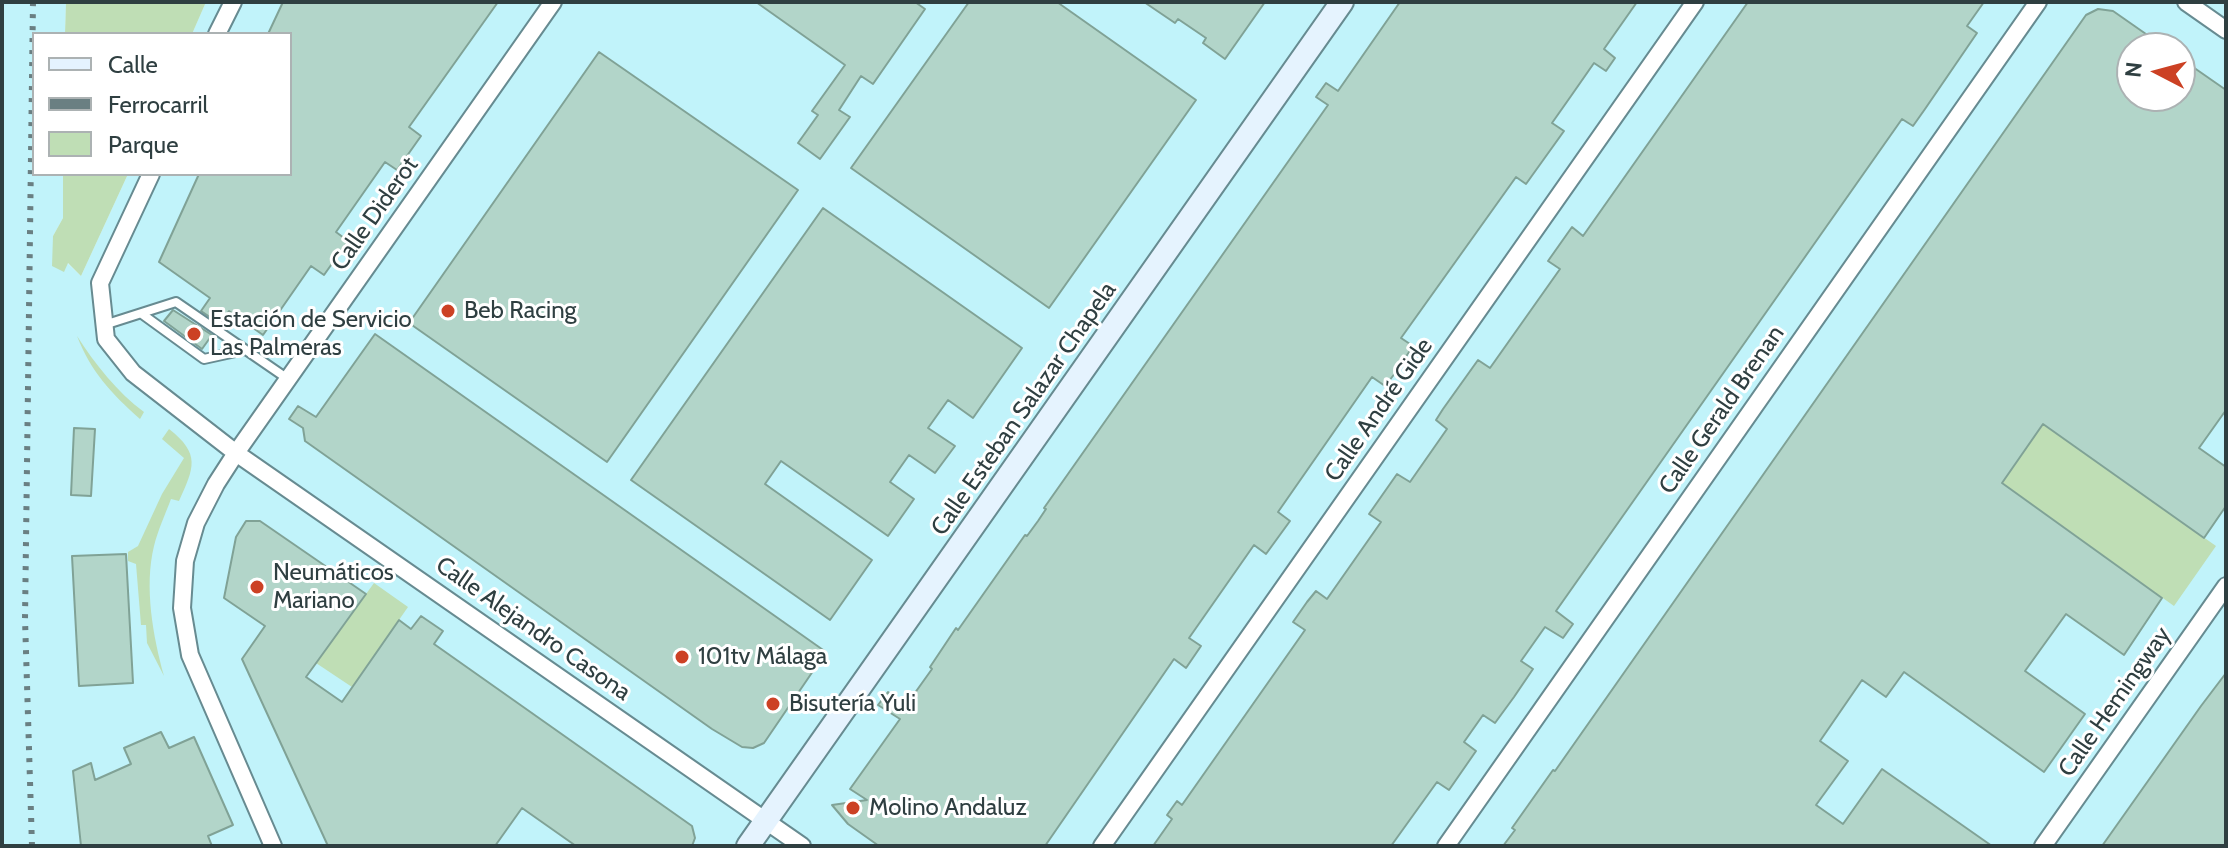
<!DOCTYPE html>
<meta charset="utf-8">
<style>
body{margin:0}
#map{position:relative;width:2228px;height:848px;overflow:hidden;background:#daf9fd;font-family:Cabin,sans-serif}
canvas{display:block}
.frame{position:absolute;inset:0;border:4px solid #2f3f41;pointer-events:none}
.legend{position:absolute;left:32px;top:32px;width:260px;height:144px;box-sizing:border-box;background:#fff;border:2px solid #acb2b3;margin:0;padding:10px 14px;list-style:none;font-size:24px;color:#2f3f41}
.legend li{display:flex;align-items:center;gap:16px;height:40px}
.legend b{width:40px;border:2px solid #acb2b3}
.north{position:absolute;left:2116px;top:32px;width:80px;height:80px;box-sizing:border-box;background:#fff;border:2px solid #acb2b3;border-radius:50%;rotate:276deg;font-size:22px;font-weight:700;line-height:32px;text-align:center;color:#2f3f41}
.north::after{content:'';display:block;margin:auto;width:28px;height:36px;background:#cc4124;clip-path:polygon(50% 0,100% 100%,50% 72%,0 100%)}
</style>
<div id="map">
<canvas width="2228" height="848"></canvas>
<div class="frame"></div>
<ul class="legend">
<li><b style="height:10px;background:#e5f3fe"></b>Calle</li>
<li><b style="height:10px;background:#6a7f82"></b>Ferrocarril</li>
<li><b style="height:22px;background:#bfdeb5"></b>Parque</li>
</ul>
<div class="north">N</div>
</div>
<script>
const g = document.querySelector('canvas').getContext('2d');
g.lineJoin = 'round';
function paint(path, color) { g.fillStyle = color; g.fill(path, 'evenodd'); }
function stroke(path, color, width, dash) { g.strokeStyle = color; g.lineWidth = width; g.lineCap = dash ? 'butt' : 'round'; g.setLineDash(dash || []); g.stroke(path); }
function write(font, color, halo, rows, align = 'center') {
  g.font = font + ' Cabin,sans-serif'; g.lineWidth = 6; g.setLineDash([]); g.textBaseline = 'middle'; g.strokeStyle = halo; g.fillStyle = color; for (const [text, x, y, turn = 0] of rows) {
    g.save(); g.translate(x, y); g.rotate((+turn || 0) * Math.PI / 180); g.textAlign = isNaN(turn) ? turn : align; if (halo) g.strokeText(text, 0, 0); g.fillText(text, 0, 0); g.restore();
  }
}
paint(new Path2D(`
 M 2,2 L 66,2 L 65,34 L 34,34 L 34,174 L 63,174 L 63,218 L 53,236 L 67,263 L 81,276 L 128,174 L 290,174 L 290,34 L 192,34 L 206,2 L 2226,2 L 2226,846 L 2,846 ZM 2132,48 L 2180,48 L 2180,96 L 2132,96 Z`), '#c1f3fa');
paint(new Path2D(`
 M 66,2 L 206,2 L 192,34 L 65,34 Z
 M 63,174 L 128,174 L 81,276 L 68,263 L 64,272 L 52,266 L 53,236 L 63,218 Z
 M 77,336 C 95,364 117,392 144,412 L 140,419 C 111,393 91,372 77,336 Z
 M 2043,424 L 2216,546 L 2174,606 L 2002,483 Z
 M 169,429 C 201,454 194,468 179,501 L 171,499 C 165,515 158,530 154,546 C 144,587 153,636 164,676 L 147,643 L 146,625 L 141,625 L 136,564 L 128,561 L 128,552 L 138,546 L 162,494 L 184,458 L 162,439 Z
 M 374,583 L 408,607 L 352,687 L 316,663 Z`), '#bfdeb5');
const building = new Path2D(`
 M 283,2 L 498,2 L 409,127 L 421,136 L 397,170 L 385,162 L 336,232 L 348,241 L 324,275 L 311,266 L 263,335 L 229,311 L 220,324 L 201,311 L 210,298 L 159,262 L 199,174 L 290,174 L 290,34 L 268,34 Z
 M 756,2 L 915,2 L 925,9 L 873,84 L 861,76 L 839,110 L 850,117 L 820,159 L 798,143 L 818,115 L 812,111 L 845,65 Z
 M 969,2 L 1057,2 L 1196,100 L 1049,308 L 851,168 Z
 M 1144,2 L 1265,2 L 1225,59 L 1203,43 L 1206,38 L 1178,19 L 1175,23 Z
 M 1400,2 L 1637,2 L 1604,49 L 1615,58 L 1606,71 L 1594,63 L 1571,96 L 1552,123 L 1564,131 L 1526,184 L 1516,177 L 1401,338 L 1413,346 L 1396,372 L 1385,386 L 1372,377 L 1278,512 L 1290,521 L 1266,554 L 1254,545 L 1189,638 L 1201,646 L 1186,668 L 1174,659 L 1045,846 L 879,846 L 848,824 L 832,805 L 867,800 L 850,789 L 900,719 L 878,705 L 888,692 L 907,704 L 932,669 L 930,667 L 956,628 L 958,630 L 1025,535 L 1027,536 L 1038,521 L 1046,509 L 1044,508 L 1328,105 L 1316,97 L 1326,83 L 1338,91 Z
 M 1748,2 L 1984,2 L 1967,26 L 1977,33 L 1925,109 L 1913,126 L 1902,119 L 1556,611 L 1573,624 L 1563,638 L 1545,627 L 1521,661 L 1533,669 L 1514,697 L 1495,723 L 1483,715 L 1464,742 L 1476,751 L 1449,790 L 1437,782 L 1391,846 L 1153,846 L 1172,819 L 1167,815 L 1177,801 L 1182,805 L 1305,630 L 1293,622 L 1307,602 L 1316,591 L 1327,599 L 1381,522 L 1369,514 L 1397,474 L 1410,482 L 1447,429 L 1436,420 L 1443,409 L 1478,360 L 1490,368 L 1560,269 L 1548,261 L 1572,227 L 1583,236 Z
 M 2098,9 L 2113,11 L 2166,48 L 2132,48 L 2132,96 L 2180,96 L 2180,58 L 2226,90 L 2226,410 L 2199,448 L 2226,467 L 2226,506 L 2204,538 L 2043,424 L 2002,483 L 2162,598 L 2124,655 L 2066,614 L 2025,671 L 2085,714 L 2044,772 L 1904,672 L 1886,697 L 1862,680 L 1820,741 L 1848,761 L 1816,805 L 1843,824 L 1882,769 L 1992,846 L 1503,846 L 1515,830 L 1512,828 L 1553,770 L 1555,771 L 2086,15 Z
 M 599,52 L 798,190 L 607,462 L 409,323 Z
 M 823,208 L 1022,348 L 973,418 L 948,400 L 928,428 L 955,446 L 935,473 L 909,455 L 890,482 L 914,499 L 888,536 L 781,461 L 765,484 L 872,560 L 830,620 L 631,480 Z
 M 173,310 L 212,335 L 202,349 L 164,321 Z
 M 375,334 L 826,652 L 764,743 L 753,748 L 742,747 L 712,729 L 305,441 L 303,428 L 289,419 L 298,406 L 316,417 Z
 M 74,428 L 95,429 L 91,496 L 71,495 Z
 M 246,521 L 260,521 L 366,594 L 306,677 L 342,702 L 399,620 L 411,629 L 421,616 L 443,631 L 434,644 L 692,826 L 695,838 L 692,846 L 576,846 L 522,808 L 495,846 L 328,846 L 242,659 L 265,626 L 224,598 L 236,537 Z
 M 126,554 L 133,683 L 79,686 L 72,556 Z
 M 2226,673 L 2226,846 L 2102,846 L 2201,706 Z
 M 161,732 L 169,748 L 194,737 L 233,825 L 208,836 L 212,846 L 81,846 L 73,771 L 91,763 L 95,780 L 131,764 L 124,748 Z`);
paint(building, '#b2d5c9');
stroke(building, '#80a296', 2);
const lane = new Path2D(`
 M 142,314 L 204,359 L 245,350
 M 104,325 L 176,302 L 288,379`);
const street = new Path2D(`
 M 2186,2 L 2226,30
 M 217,34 L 233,2
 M 151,174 L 100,283 L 106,339 L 133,373 L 236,453 L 802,846
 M 273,846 L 190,655 L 182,608 L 185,561 L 196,523 L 216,484 L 236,453 L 553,2
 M 1102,846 L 1695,2
 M 1446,846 L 2038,2
 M 2043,846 L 2226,586`);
const secondary = new Path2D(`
 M 748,846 L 1342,2`);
stroke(lane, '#678b91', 12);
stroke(street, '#678b91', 20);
stroke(secondary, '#678b91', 26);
stroke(lane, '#fff', 8);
stroke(street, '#fff', 16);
stroke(secondary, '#e5f3fe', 22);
stroke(new Path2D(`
 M 32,846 L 25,619 L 33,2`), '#6a7f82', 6, [4, 8]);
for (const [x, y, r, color] of [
 [448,311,8,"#cc4124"],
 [194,334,8,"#cc4124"],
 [257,587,8,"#cc4124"],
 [682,657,8,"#cc4124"],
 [773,704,8,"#cc4124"],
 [853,808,8,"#cc4124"]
]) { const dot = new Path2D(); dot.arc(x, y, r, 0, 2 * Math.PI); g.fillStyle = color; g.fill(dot); stroke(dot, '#fff', 3); }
write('24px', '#2f3f41', '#fff', [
 ["Calle Diderot",375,214,-55],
 ["Calle Esteban Salazar Chapela",1024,409,-55],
 ["Calle André Gide",1379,410,-55],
 ["Calle Gerald Brenan",1722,410,-55],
 ["Calle Alejandro Casona",533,629,35],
 ["Calle Hemingway",2115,702,-55]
]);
write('24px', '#2f3f41', '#fff', [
 ["Beb Racing",464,311],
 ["Estación de Servicio",210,320],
 ["Las Palmeras",210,348],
 ["Neumáticos",273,573],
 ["Mariano",273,601],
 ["101tv Málaga",698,657],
 ["Bisutería Yuli",789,704],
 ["Molino Andaluz",869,808]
], 'left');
</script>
